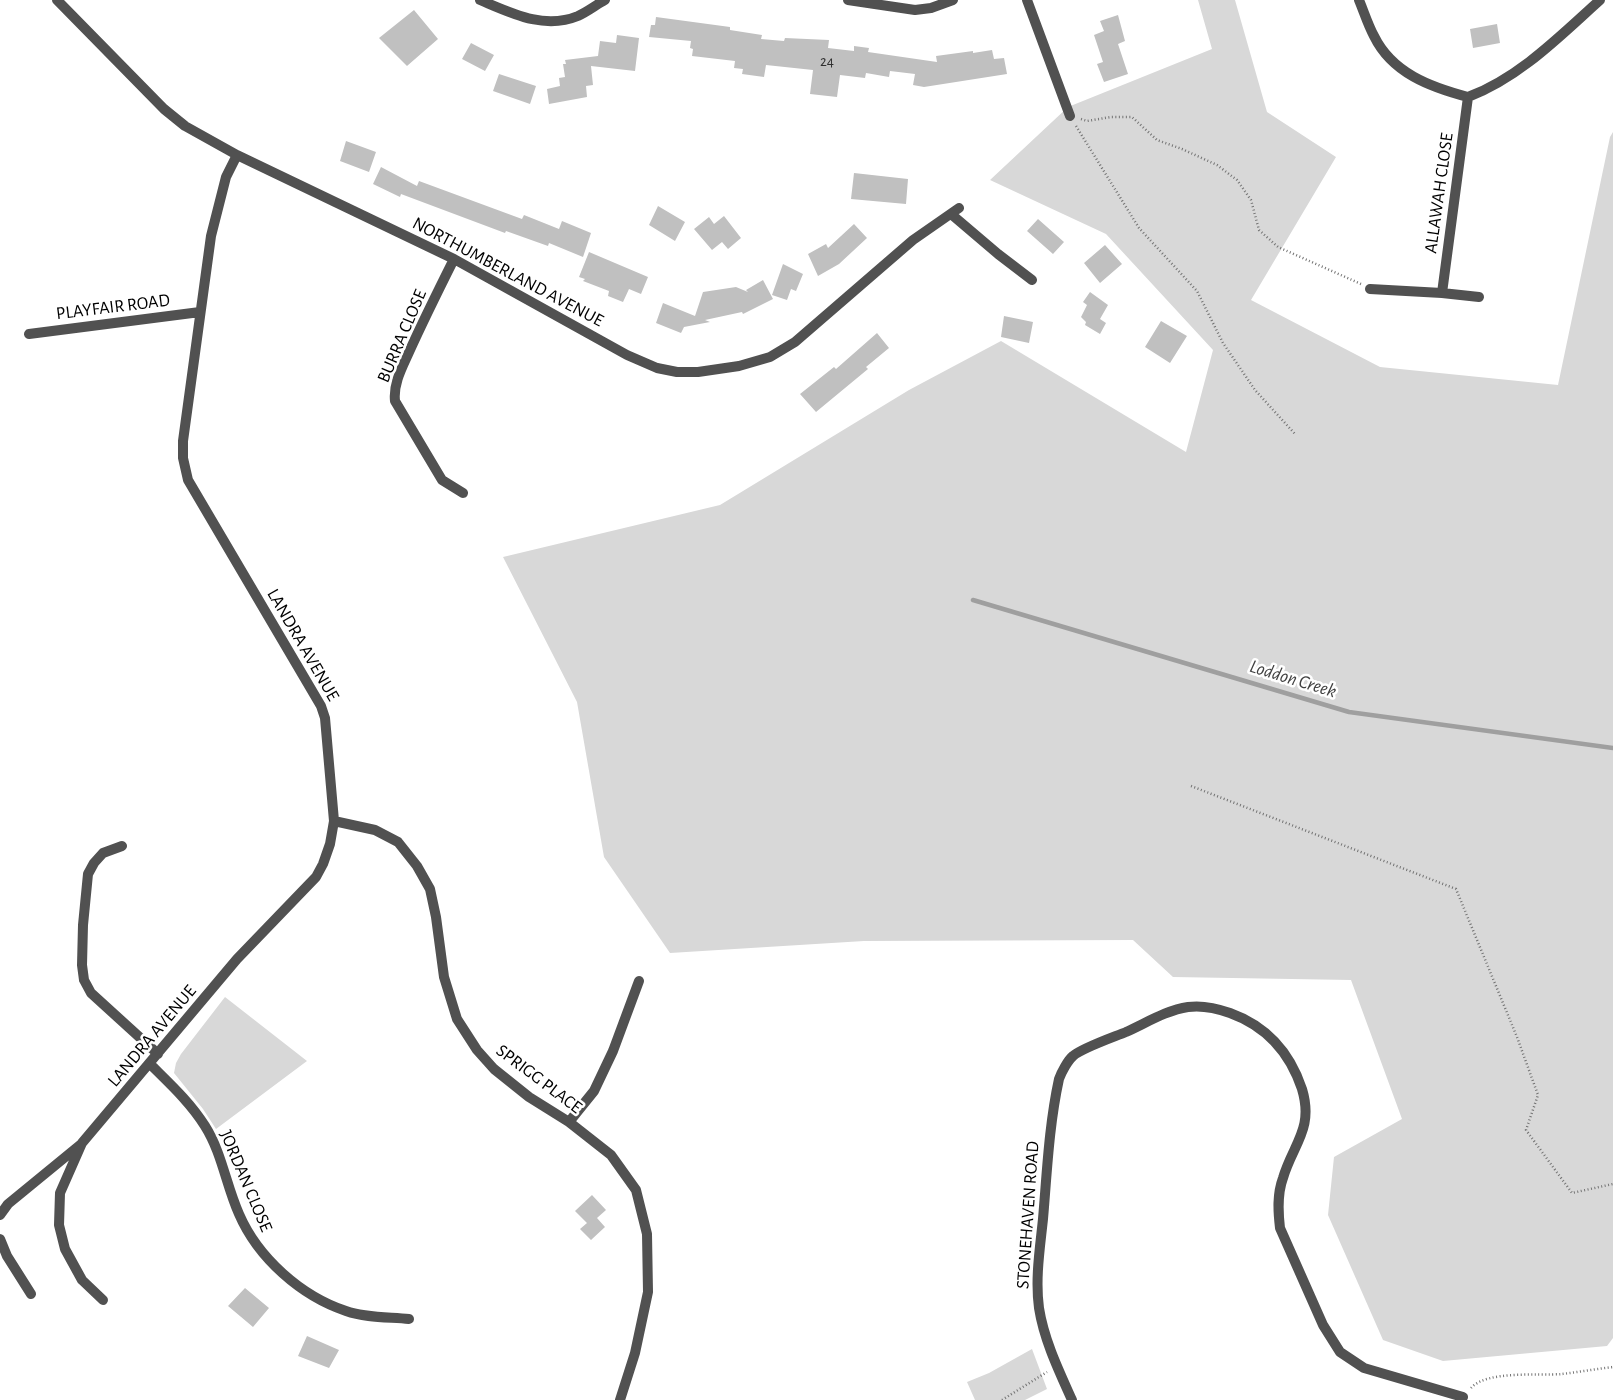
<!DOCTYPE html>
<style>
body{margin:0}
canvas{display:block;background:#fff}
</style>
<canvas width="1613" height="1400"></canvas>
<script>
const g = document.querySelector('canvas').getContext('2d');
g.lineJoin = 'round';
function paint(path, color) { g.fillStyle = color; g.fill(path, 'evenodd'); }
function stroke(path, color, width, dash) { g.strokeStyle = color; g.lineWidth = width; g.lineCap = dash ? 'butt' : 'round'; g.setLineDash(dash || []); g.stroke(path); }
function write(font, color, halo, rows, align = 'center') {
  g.font = font + ' "Alegreya Sans",sans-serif'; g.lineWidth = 5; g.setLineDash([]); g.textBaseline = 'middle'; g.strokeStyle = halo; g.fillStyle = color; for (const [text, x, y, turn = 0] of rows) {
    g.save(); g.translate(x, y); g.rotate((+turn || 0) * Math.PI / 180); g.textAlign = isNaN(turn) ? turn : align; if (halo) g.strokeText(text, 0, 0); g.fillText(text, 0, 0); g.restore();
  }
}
paint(new Path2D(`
 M 1198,0 L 1235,0 L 1267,112 L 1336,157 L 1251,300 L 1380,367 L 1558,385 L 1610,137 L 1613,132 L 1613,1338 L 1607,1346 L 1443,1361 L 1383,1340 L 1328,1215 L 1334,1157 L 1402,1119 L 1351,980 L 1173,977 L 1133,940 L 864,941 L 670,953 L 604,857 L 577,702 L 503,557 L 720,505 L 909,390 L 1001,341 L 1186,452 L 1213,350 L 1106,234 L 990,180 L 1068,107 L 1212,49 Z
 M 225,997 L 307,1061 L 216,1129 L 203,1109 L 174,1073 L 176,1063 L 181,1054 Z
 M 1032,1349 L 1047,1389 L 1025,1400 L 975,1400 L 967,1382 L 989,1373 Z`), '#d8d8d8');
stroke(new Path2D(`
 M 973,600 L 1349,712 L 1613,748`), '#9f9f9f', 4.5);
paint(new Path2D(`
 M 414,10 L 438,39 L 407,66 L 379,38 Z
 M 1118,15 L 1125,41 L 1118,44 L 1128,74 L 1104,82 L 1097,64 L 1103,62 L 1094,35 L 1104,31 L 1100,21 Z
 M 656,17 L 730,27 L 730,30 L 762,35 L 761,39 L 784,41 L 785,38 L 829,40 L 828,48 L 854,51 L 854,46 L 869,48 L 868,52 L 937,62 L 936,56 L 973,51 L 973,53 L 992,50 L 994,59 L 1004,58 L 1007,74 L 924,87 L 913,85 L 915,74 L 890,71 L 889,77 L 866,73 L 865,78 L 840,75 L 837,97 L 810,94 L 813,70 L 766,65 L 764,77 L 742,74 L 743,69 L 734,68 L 735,61 L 692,56 L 693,49 L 690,48 L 691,41 L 649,37 L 651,25 L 655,25 Z
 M 1497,24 L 1500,43 L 1473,48 L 1470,29 Z
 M 617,35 L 639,38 L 635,71 L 591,66 L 593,85 L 586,86 L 587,97 L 549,104 L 547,89 L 560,86 L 559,78 L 565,77 L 563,64 L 566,64 L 565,60 L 598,56 L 600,41 L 616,43 Z
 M 471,43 L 494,55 L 485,71 L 462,59 Z
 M 499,74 L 536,86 L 530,104 L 493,91 Z
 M 346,141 L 376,152 L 369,172 L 340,161 Z
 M 381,167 L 417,186 L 419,181 L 522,219 L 524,215 L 559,229 L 562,221 L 591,233 L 583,257 L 549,243 L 548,246 L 506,231 L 505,233 L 401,194 L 400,197 L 373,184 Z
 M 854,173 L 908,179 L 906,204 L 851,199 Z
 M 658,206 L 685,222 L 675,241 L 649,225 Z
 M 724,216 L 741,238 L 728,249 L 722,242 L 712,250 L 694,229 L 709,217 L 714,224 Z
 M 1038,219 L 1064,242 L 1053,254 L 1027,231 Z
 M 854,224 L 867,238 L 839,264 L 818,276 L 808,254 L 826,244 L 828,248 Z
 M 1105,245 L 1122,264 L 1100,283 L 1084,263 Z
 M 589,252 L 648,277 L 641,294 L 629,289 L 623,302 L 608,296 L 609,291 L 583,281 L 585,279 L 579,277 Z
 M 783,264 L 803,274 L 796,291 L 791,289 L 787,300 L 772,295 Z
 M 763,280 L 773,299 L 743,314 L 742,312 L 705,320 L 710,322 L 684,327 L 681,333 L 656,323 L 663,303 L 695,316 L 703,292 L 736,287 L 748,292 L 746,290 Z
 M 1090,292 L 1108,305 L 1100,319 L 1106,323 L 1100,334 L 1085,325 L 1086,322 L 1081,317 L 1087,305 L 1083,302 Z
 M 1004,316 L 1033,322 L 1029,343 L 1001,337 Z
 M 1161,321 L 1187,336 L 1170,363 L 1145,347 Z
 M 877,333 L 889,348 L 866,367 L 868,369 L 816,412 L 800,394 L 834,367 L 836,369 Z
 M 592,1195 L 606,1210 L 597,1218 L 605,1227 L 591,1240 L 580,1229 L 587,1223 L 575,1211 Z
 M 245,1288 L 269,1308 L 253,1327 L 228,1306 Z
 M 307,1336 L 339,1350 L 329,1368 L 298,1356 Z`), '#c0c0c0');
stroke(new Path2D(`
 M 1081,119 L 1087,121 L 1111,117 L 1132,117 L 1157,140 L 1182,149 L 1217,165 L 1237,180 L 1251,200 L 1259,230 L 1278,247 L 1361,284
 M 1076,126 L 1139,228 L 1197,291 L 1223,343 L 1255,390 L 1295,434
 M 1191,786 L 1456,889 L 1517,1037 L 1538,1095 L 1526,1130 L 1572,1193 L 1613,1184
 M 1471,1388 C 1487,1370 1539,1376 1562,1374 C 1579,1372 1596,1369 1613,1367
 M 1002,1400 L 1047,1372`), '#737373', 2.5, [1, 2.5]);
stroke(new Path2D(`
 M 57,0 L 164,109 L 185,126 L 237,155 L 454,259 L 627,355 L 657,368 L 677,372 L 698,372 L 739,366 L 770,357 L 795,342 L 913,240 L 959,208
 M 480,0 C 511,13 544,30 578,16 C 587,12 596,5 605,0
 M 848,0 L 915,10 L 931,8 L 953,0
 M 1027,0 L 1070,116
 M 1359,0 C 1364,12 1368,25 1374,36 C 1392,73 1430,87 1468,97 C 1519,78 1560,36 1600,0
 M 1468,97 L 1442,293 L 1479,297
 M 951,214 L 998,254 L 1032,280
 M 454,259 C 439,289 424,319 410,350 C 403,366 393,383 395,401 L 442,480 L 463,493
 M 1370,289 L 1442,293
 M 29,334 L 200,312
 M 334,821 L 375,830 L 398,842 L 417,866 L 430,889 L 436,917 L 444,977 L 457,1019 L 477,1050 L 494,1069 L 529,1097 L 569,1122 L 611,1155 L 636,1190 L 647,1234 L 648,1292 L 635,1353 L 620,1400
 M 122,846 L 103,853 L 94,863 L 88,874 L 83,925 L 82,965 L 84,980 L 91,993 L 158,1054
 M 150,1064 C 169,1083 190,1102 205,1126 C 222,1153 226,1185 239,1214 C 258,1258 301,1296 346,1311 C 366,1318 388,1317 409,1319
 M 569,1122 L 594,1091 L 613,1051 L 639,981
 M 0,1215 L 8,1204 L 80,1145
 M 0,1239 L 7,1256 L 31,1294
 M 103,1300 L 82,1280 L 65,1249 L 59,1225 L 60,1193 L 82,1143 L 237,959 L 316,877 L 323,864 L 330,844 L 334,821 L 325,718 L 321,706 L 188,480 L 183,458 L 183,441 L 211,236 L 226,177 L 237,155
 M 1072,1400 C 1059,1371 1044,1340 1039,1308 C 1035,1279 1040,1248 1043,1219 C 1047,1172 1049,1125 1059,1079 C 1061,1073 1068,1060 1073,1056 C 1082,1048 1114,1037 1126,1032 C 1146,1023 1167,1010 1188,1007 C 1202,1005 1216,1008 1230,1013 C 1266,1026 1290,1053 1302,1089 C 1314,1129 1293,1144 1283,1178 C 1277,1194 1278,1211 1280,1228 L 1323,1325 L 1340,1352 L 1364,1368 L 1463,1397`), '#515151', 10);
write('15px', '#303030', null, [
 ["24",827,61]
]);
write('18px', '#000', '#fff', [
 ["ALLAWAH CLOSE",1439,193,-82],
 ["NORTHUMBERLAND AVENUE",508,272,28],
 ["PLAYFAIR ROAD",113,307,-7],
 ["BURRA CLOSE",402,336,-67],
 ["LANDRA AVENUE",303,645,60],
 ["LANDRA AVENUE",152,1036,-50],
 ["SPRIGG PLACE",539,1079,37],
 ["JORDAN CLOSE",246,1181,67],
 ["STONEHAVEN ROAD",1028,1215,-86]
]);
write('italic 19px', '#404040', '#fff', [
 ["Loddon Creek",1293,679,17]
]);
</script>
